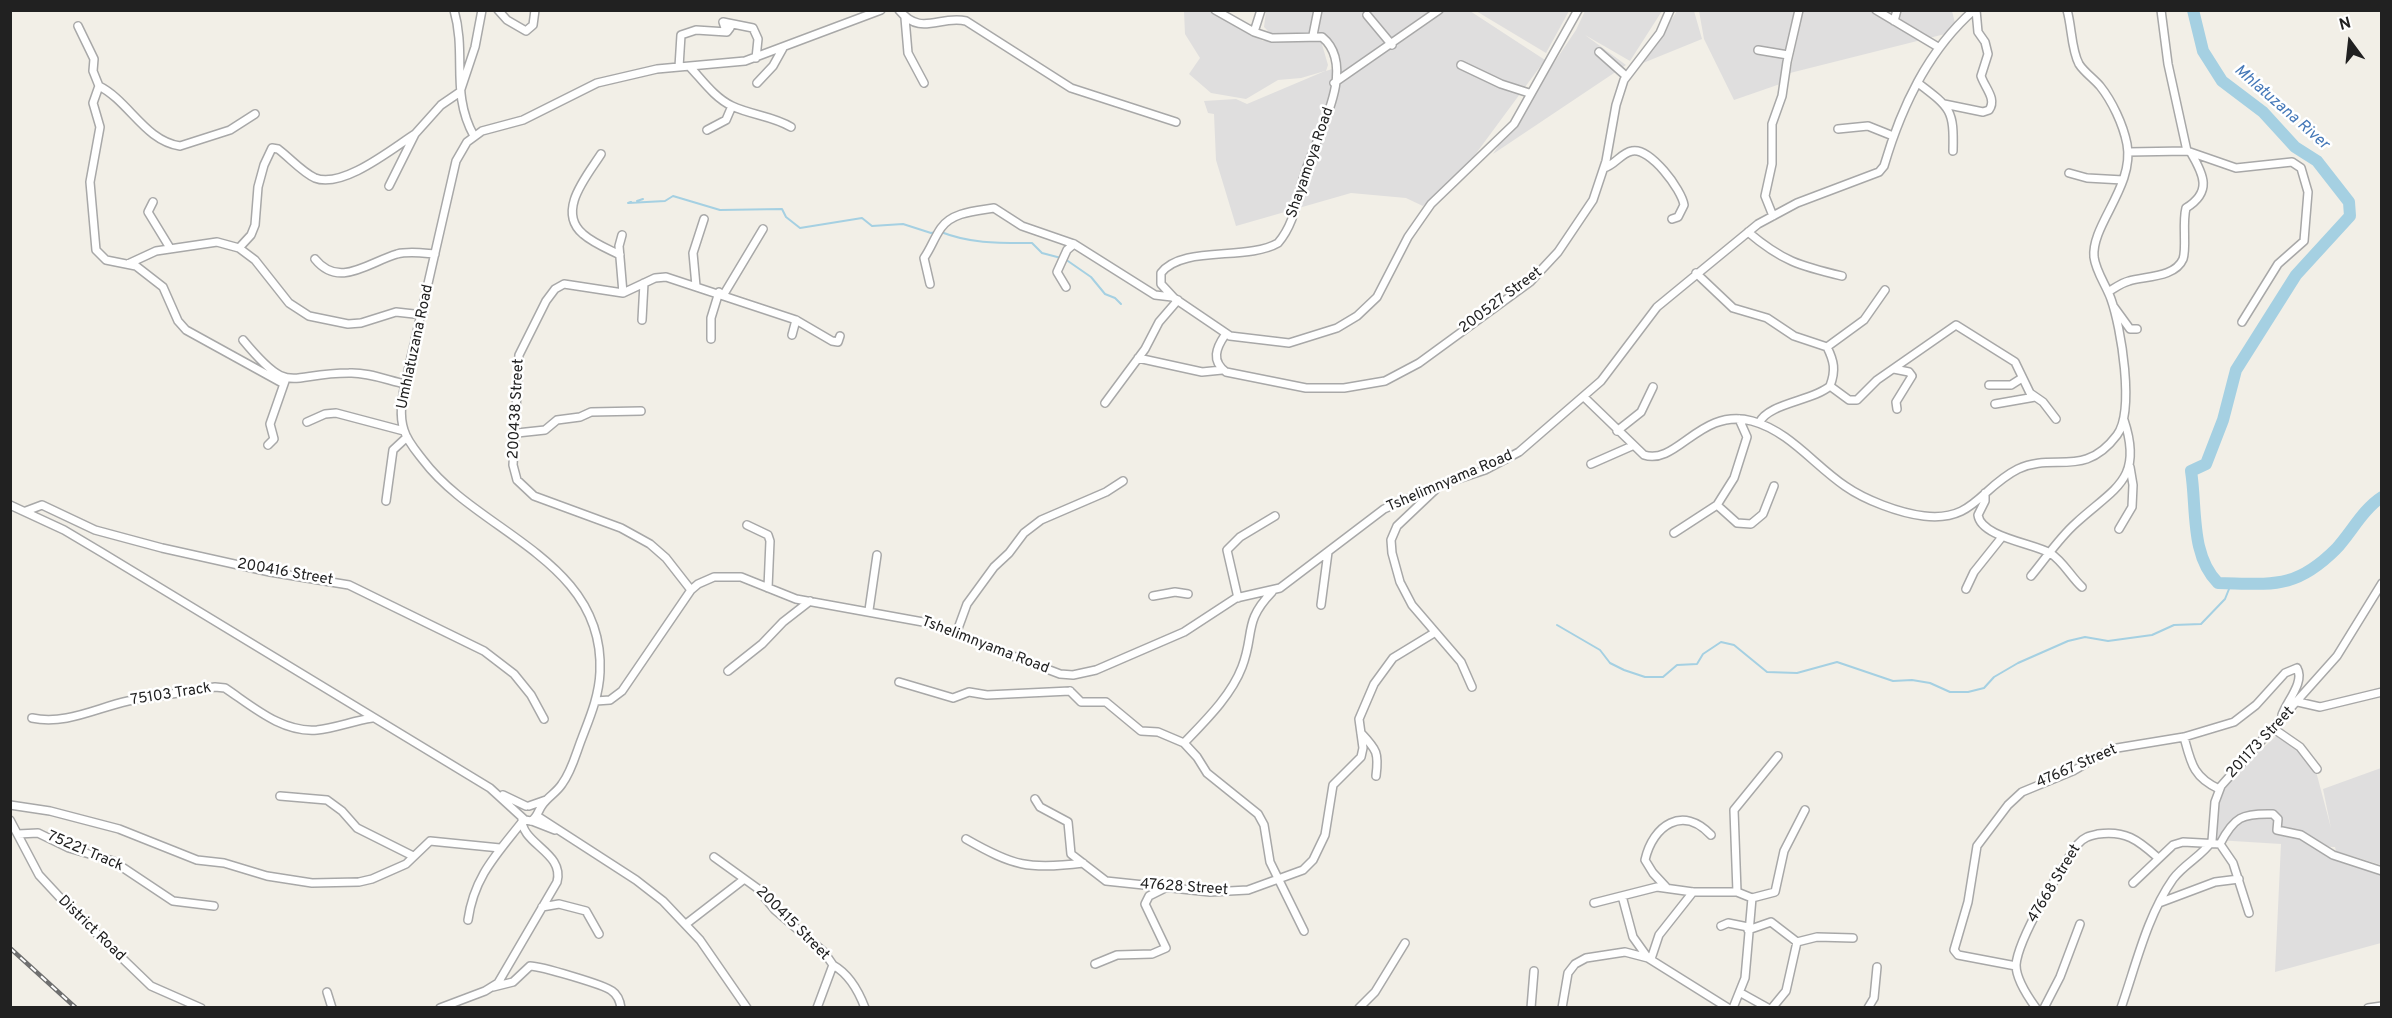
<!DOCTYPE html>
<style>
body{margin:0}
#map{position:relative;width:2392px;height:1018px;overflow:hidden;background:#f2efe7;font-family:Overpass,sans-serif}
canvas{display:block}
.frame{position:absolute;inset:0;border:12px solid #212121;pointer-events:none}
.north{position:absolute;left:2320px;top:12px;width:60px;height:60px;-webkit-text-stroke:4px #fff;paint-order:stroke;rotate:345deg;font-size:16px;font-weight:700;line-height:24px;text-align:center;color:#212121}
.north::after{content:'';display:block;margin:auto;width:21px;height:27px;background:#212121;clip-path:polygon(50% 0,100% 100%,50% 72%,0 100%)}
</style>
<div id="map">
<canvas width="2392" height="1018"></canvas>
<div class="frame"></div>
<div class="north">N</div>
</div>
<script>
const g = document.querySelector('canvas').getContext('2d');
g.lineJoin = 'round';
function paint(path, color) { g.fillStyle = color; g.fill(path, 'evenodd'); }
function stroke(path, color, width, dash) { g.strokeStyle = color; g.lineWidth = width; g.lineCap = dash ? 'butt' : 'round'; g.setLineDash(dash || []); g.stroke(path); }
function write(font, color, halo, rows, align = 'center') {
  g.font = font + ' Overpass,sans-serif'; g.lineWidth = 5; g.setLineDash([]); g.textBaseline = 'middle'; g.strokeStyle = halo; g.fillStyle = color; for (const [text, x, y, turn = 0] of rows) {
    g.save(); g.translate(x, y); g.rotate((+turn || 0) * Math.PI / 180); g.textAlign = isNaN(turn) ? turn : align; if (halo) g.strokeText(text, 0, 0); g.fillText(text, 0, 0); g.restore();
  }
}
paint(new Path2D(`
 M 1184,11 L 1208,11 L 1263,41 L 1316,38 L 1321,41 L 1328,65 L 1326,71 L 1332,69 L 1335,82 L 1442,11 L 1470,11 L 1545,60 L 1469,163 L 1423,206 L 1406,198 L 1351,193 L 1236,226 L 1216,160 L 1214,114 L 1208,113 L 1204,101 L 1236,99 L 1247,104 L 1325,71 L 1301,78 L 1278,80 L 1246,99 L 1211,93 L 1189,74 L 1200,58 L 1185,34 Z
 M 1266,11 L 1431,11 L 1411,29 L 1341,76 L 1336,48 L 1329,40 L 1322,34 L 1272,35 L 1264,27 Z
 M 1476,11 L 1569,11 L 1546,53 Z
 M 1585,11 L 1662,11 L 1630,61 L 1585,35 L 1626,65 L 1493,154 L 1576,30 Z
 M 1677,11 L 1694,11 L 1702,39 L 1643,63 Z
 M 1699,11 L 1801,11 L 1783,83 L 1734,100 L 1704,39 Z
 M 1803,11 L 1952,11 L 1957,31 L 1790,73 Z
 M 2276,736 L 2313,760 L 2331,828 L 2323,789 L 2381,768 L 2381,865 L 2336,851 L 2335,847 L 2310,846 L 2381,871 L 2381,943 L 2275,972 L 2281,844 L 2217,840 L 2219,789 Z`), '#dfdede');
stroke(new Path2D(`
 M 637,201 L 643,199
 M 631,202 L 628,203 L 665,201 L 673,196 L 720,210 L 782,209 L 786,217 L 800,228 L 862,218 L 872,226 L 903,224 L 931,233 L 936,232
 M 941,232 C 971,244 1001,243 1032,243 L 1042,253 L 1061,258
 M 1065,259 L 1091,277 L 1105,294 L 1115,298 L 1121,304
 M 1557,625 L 1600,650 L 1610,663 L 1624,670 L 1645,677 L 1663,677 L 1677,665 L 1697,664 L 1703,654 L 1721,642 L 1734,645 L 1767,672 L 1797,673 L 1837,662 L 1893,681 L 1912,680 L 1930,683 L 1950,692 L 1968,692 L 1984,688 L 1994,677 L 2018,663 L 2068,641 L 2085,637 L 2108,641 L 2152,635 L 2174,625 L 2201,624 L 2225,599 L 2231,584`), '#a5d0e2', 2);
stroke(new Path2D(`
 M 2193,10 L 2203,51 L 2222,81 L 2263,112 L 2295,147 L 2317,161 L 2349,202 L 2350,216 L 2296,275 L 2236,370 L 2223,420 L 2206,464 L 2191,471 C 2197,508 2190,555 2218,583 C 2272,584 2295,590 2336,549 C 2351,533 2363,509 2382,497`), '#a5d0e2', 12);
const minor = new Path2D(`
 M 454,10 C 467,55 450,93 474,136
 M 498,10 L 507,20 L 526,31 L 533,25 L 535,10
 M 899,10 C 921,37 939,15 966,21 L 1071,88 L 1176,122
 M 1215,10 L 1254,32 L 1272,38 L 1322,37 C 1359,67 1316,137 1306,170 C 1297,196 1296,222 1278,243 C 1247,261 1182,245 1161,273 L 1161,284 L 1174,298 L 1230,336 L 1289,343 L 1337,328 L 1357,316 L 1377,297 L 1408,237 L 1431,204 L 1514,124 L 1578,10
 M 1876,10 L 1938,47
 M 2161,10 L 2168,64 L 2187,151
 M 1367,15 L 1392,45
 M 905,18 L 908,53 L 924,83
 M 1894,21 L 1897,10
 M 78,26 L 94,59 L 93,71 L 99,86 L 93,103 L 100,127 L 90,182 L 96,250 L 106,260 L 136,266 L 163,287 L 178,321 L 186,330 L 284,384
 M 1254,32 L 1261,10
 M 1313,35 L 1318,10
 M 1758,50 L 1788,55
 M 1599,52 L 1626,76
 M 1461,65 L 1501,84 L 1529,93
 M 679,67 L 681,35 L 696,30 L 727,32 L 730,28 L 725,28 L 723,22 L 753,28 L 758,39 L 756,58
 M 690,67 C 703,81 715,98 732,106 C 751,115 773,116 791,127
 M 757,83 L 773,66 L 783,48
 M 1334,83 L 1439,10
 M 1918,83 C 1951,108 1954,110 1953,151
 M 99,86 C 129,101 145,141 180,146 L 230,130 L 255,114
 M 1944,104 L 1983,112 L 1989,110 C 1997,99 1985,88 1981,76 L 1988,54 L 1985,42 L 1978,32 L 1976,10
 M 1838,129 L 1868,126 L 1893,136
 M 707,130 L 726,120 L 732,106
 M 2128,152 L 2187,151 L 2236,168 L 2292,162 L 2301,168 L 2308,192 L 2304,241 L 2278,264 L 2242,322
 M 601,154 C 587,176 556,211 583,234 C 593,243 608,249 620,255
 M 1604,168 C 1615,165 1621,153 1632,151 C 1650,147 1682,190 1684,205 L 1678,217 L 1672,219
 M 2069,173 L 2087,178 L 2123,180
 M 389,186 L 415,134 L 441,105 L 460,92 L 475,47 L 482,10
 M 153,202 L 148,212 L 170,248
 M 1773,216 L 1765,196 L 1772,164 L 1772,124 L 1782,96 L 1787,62 L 1799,10
 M 1748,232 C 1782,261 1800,266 1842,276
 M 622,235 L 619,246 L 623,293
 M 239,248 L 251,235 L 255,225 L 258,187 L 264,165 L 272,148 L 278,149 C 290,158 302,172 315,178 C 343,189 393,148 415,134
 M 315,259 C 339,289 369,262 397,254 C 409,251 422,253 435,254
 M 130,263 L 156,251 L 217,242 L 239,248 L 255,260 L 289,303 L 309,316 L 348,324 L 361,323 L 396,312 L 423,315
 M 1696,273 L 1733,308 L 1767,318 L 1794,336 L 1827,347 C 1834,361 1836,370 1830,386 C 1813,401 1768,403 1759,423
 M 930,284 L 924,258 C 931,248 934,238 941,228 C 952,212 976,211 994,208 L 1022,226 L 1074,244 L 1155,295 L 1172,297
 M 696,286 L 693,253 L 704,219
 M 1066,287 L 1057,272 L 1067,250 L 1074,244
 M 2108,292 C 2115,288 2121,283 2129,281 C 2144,276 2175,278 2183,259 C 2187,248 2182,223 2186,208 C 2212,192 2204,175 2191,153
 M 724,294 L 763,229
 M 2114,307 L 2130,329 L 2137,329
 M 642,320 L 644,283
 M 792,335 L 796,320
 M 1225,335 C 1216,348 1211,361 1226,372 L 1306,388 L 1344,388 L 1385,381 L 1419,363 L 1530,282 L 1558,252 L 1593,200 L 1606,161 L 1616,105 L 1624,80 L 1660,33 L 1670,10
 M 711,339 L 711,318 L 719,292
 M 243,340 C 291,398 287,373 349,373 C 367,372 387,380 405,384
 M 1827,347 L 1864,320 L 1885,290
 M 1138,358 L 1202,372 L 1222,370
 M 1894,369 L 1909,372 L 1912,376 L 1896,402 L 1897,409
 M 1989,385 L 2011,385 L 2022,378
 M 1830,386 L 1849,400 L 1857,400 L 1877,380 L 1956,325 L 2015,362 L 2030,393 L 2043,402 L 2056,419
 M 1584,397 L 1644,455 C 1677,466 1700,407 1752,421 C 1789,431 1814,465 1845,486 C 1865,500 1899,513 1924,516 C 1974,522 1980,488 2018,469 C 2054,452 2084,479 2117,435 C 2135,411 2121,327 2111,299 C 2106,285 2096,272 2094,257 C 2091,225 2135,186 2127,144 C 2123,124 2112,101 2100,86 C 2093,78 2084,72 2079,64 C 2071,49 2072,27 2067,10
 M 1105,403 L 1145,349 L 1159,322 L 1178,300
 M 1995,404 L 2035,397
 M 307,422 L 325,414 L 336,413 L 404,431
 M 1617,431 L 1641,412 L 1653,387
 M 517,433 L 545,430 L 557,420 L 580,417 L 591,412 L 641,411
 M 268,445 L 274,439 L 270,424 L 285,381
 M 1591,464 L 1632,446
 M 1436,489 L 1397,526 L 1391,540 L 1392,553 L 1400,582 L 1412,605 L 1461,662 L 1472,687
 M 1985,493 L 1985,501 L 1978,515 C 1981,537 2032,543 2050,553 C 2063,561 2071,577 2082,587
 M 386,501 L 393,450 L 407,437
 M 10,505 L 64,530 L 101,552 L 490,788 L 525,820 L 531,821
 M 1717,505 L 1737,523 L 1751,524 L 1763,514 L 1774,486
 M 26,511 L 42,505 L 95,530 L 162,548 L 270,572 L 349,585 L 484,651 L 514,674 L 531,695 L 544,719
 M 747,525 L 768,535 L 770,541 L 768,588
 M 2119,529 L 2132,507 L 2133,485 L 2130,467
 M 1674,533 L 1717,505 L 1734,478 L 1747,437 L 1739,419
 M 2031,576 C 2046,558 2059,538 2076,523 C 2114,488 2144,480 2124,420
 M 1966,589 L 1974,572 L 2002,537
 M 691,590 L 666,558 L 650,544 L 621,528 L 534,496 L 517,480 L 513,465 L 519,355 L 546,301 L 555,289 L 564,284 L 623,293 L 655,278 L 666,277 L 796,320 L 832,341 L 838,342 L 840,336
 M 1153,596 L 1175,592 L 1188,594
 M 1238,598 L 1227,550 L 1240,537 L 1275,516
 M 1321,605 L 1328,552
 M 869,610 L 877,555
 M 956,634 L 967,604 L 994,567 L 1009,553 L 1024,533 L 1041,520 L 1106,492 L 1123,481
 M 728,671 L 762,644 L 783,622 L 810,601
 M 899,682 L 953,698 L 969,692 L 987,695 L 1070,691
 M 1070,691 L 1081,702 L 1106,702 L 1141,731 L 1158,732 L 1184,743 L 1197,757 L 1207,773 L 1258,814 L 1264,825 L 1270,862 L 1304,931
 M 596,701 L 610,700 L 622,691 L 691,590 L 698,584 L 714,577 L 741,577 L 796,599 L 923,622 L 1060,674 L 1073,675 L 1096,670 L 1184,632 L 1236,598 L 1280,588 L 1384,509 L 1440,485 L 1485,470 L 1519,452 L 1601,381 L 1657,307 L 1758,224 L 1797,203 L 1879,172 L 1884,166 C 1901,108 1927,51 1974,10
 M 2298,702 L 2320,707 L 2382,692
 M 32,718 C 66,725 96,708 128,701 C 157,696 186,692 215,687 L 225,688 C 252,706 282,733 317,730 C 335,728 353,721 372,718
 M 2274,729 L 2300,747 L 2317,769
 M 1361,733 C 1377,750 1379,753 1376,776
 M 2184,737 C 2191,763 2193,777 2219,789
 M 1184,743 C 1205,721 1231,696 1242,667 C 1255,633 1243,622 1272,592
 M 503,795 L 526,806
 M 280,796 L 327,800 L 342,811 L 357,828 L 413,856
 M 1035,799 L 1040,807 L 1068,822 L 1071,854 L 1106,881 L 1210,892 L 1248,890 L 1303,870 L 1313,860 L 1325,835 L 1333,785 L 1361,757 L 1363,748 L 1359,719 L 1374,684 L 1393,658 L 1434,633
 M 10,805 L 50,811 L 119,829 L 197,860 L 224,863 L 267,876 L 312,883 L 359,882 L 372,879 L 406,864 L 430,841 L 500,848
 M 529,806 L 546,800
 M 537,816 L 636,880 L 663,901 L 700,940 L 747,1008
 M 10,820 L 39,875 L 65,903 L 151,986 L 201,1008
 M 531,821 C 538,817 538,810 543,804 C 549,796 557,792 562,784 C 572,771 576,753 582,738 C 590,717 599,696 600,672 C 605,560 478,533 423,460 C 416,451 407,441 404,430 C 399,415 402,399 405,384 L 456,161 L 467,142 L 482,131 L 523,120 L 597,83 L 657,69 L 745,61 L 881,10
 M 532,821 L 555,830
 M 18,834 L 38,833 L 69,848 L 113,861 L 173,901 L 214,906
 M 966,839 C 1013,866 1029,870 1083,863
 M 2220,844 C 2234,817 2242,813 2273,814 L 2278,819 L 2277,830 L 2301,835 L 2333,855 L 2382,871
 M 714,857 L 757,888 L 775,910 L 824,952 L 833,965 L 817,1008
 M 2133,883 L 2173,845 L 2183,842 L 2220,844 L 2233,863 L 2249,913
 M 1666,887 L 1653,873 L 1645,860 C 1653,825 1683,805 1711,835
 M 1622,896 L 1633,937 L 1648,958
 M 1752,898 L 1775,892 L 1784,851 L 1805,810
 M 1594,903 L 1657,887 L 1693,892 L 1737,892
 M 2159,903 L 2215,882 L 2239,879
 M 542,907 L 559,904 L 586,911 L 599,934
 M 468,920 C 474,877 496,855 522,822
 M 686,924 L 743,880
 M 1721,926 L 1728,923 L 1748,927
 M 1748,930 L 1771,922 L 1797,942 L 1786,991 L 1772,1008
 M 1797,942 L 1817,937 L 1853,938
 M 1651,959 L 1659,935 L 1693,892
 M 1095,964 L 1117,955 L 1152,954 L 1166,948 L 1145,904 L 1149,896 L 1165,888
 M 833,965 C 849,974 859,992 865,1008
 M 2016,966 L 1958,955 L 1954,950 L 1968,902 L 1977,846 L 2008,805 L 2022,792 L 2073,771 L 2111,749 L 2184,737 L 2234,722 L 2256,705 L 2285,673 L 2297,668 C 2305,682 2287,701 2282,715 L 2286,716
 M 493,987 L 513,982 L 530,966 C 540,966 605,985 612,991 C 618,995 620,1001 621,1008
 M 327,992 L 332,1008
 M 1741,993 L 1768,1008
 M 440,1008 L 485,991 L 498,983 L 557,882 C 565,852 520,844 522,818
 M 1359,1008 L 1375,992 L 1405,943
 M 1531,1008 L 1534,971
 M 1562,1008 L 1568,973 L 1575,964 L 1586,958 L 1625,952 L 1648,958 L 1728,1008
 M 1733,1008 L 1745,978 L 1752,898 L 1737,892 L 1734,810 L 1778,756
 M 1868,1008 L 1874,998 L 1877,967
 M 2036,1008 C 2028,997 2016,979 2016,965 C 2018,938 2061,868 2078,844 C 2084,837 2089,836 2098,834 C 2125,830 2138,840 2157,857
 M 2044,1008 L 2060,977 L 2080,924
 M 2121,1008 C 2136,965 2147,916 2173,879 C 2184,864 2202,856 2212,841 L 2215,802 L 2221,786 L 2337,656 L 2382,583
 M 2368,1008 L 2382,1006`);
stroke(minor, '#a8a8a8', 10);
stroke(minor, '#fff', 7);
const rail = new Path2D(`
 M 10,948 L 76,1008`);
stroke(rail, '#6f6f6f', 4.5);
stroke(rail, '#fff', 2, [7]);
write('15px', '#212121', '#fff', [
 ["Shayamoya Road",1311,163,-71],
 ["200527 Street",1501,301,-37],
 ["Umhlatuzana Road",416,347,-78],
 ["200438 Street",517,409,-87],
 ["Tshelimnyama Road",1450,482,-23],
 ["200416 Street",285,573,10],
 ["Tshelimnyama Road",985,646,21],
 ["75103 Track",171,695,-9],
 ["201173 Street",2261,743,-47],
 ["47667 Street",2077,767,-24],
 ["75221 Track",85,852,23],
 ["47668 Street",2055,884,-59],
 ["47628 Street",1184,888,4],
 ["200415 Street",792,924,45],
 ["District Road",91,929,44]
]);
write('italic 16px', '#4578b8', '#fff', [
 ["Mhlatuzana River",2281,108,41]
]);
</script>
